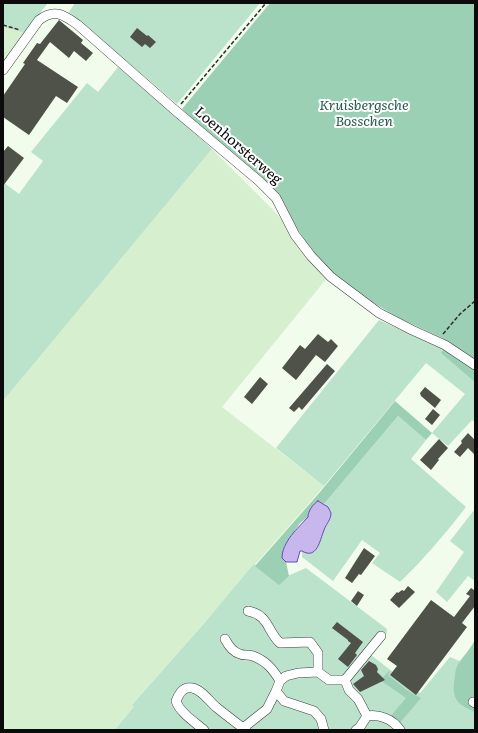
<!DOCTYPE html>
<style>
body{margin:0}
#map{position:relative;width:478px;height:733px;overflow:hidden;background:#f1fcec;font-family:Literata,serif}
canvas{display:block}
.frame{position:absolute;inset:0;border:4px solid #0b0b0b;pointer-events:none}
</style>
<div id="map">
<canvas width="478" height="733"></canvas>
<div class="frame"></div>
</div>
<script>
const g = document.querySelector('canvas').getContext('2d');
g.lineJoin = 'round';
function paint(path, color) { g.fillStyle = color; g.fill(path, 'evenodd'); }
function stroke(path, color, width, dash) { g.strokeStyle = color; g.lineWidth = width; g.lineCap = dash ? 'butt' : 'round'; g.setLineDash(dash || []); g.stroke(path); }
function write(font, color, halo, rows, align = 'center') {
  g.font = font + ' Literata,serif'; g.lineWidth = 4; g.setLineDash([]); g.textBaseline = 'middle'; g.strokeStyle = halo; g.fillStyle = color; for (const [text, x, y, turn = 0] of rows) {
    g.save(); g.translate(x, y); g.rotate((+turn || 0) * Math.PI / 180); g.textAlign = isNaN(turn) ? turn : align; if (halo) g.strokeText(text, 0, 0); g.fillText(text, 0, 0); g.restore();
  }
}
paint(new Path2D(`
 M 3,27 L 24,33 L 3,62 Z
 M 212,149 L 274,211 L 285,224 L 327,278 L 222,407 L 324,486 L 132,705 L 162,730 L 3,730 L 3,401 Z`), '#d5efcf');
paint(new Path2D(`
 M 3,3 L 48,3 L 24,33 L 3,27 Z
 M 75,3 L 260,3 L 177,104 L 69,12 Z
 M 475,3 L 475,422 L 472,420 L 448,446 L 432,433 L 465,394 L 426,363 L 324,486 L 276,448 L 379,320 L 438,347 L 445,348 L 464,355 Z
 M 118,67 L 176,116 L 212,149 L 3,401 L 3,182 L 19,194 L 43,161 L 31,152 L 87,83 L 98,92 Z
 M 398,416 L 426,440 L 411,459 L 466,507 C 445,534 424,559 400,582 L 372,563 L 380,553 L 362,540 L 333,581 L 302,557 L 302,551 L 320,542 L 324,528 L 329,522 L 324,504 Z
 M 475,509 L 475,581 L 468,576 L 447,602 L 436,592 L 464,552 L 450,541 Z
 M 254,564 L 276,581 L 306,568 L 387,629 L 386,637 L 371,655 L 420,693 L 450,657 L 462,662 L 475,647 L 475,730 L 115,730 L 134,707 L 132,705 L 206,621 Z`), '#bbe2ca');
paint(new Path2D(`
 M 270,3 L 475,3 L 475,362 L 442,338 L 399,318 L 377,305 L 362,296 L 331,271 L 312,251 L 291,219 L 182,109 Z
 M 445,348 L 475,371 L 475,382 L 441,353 Z
 M 395,401 L 432,433 L 426,440 L 398,416 L 324,504 L 318,501 L 308,517 L 300,523 L 284,547 L 282,558 L 286,562 L 289,576 L 279,585 L 255,566 L 320,492 Z
 M 475,640 L 475,712 C 459,705 452,700 454,682 C 455,677 455,671 457,666 C 462,657 470,650 475,640 Z
 M 389,671 L 390,672 L 388,675 L 408,691 L 421,698 L 398,725 L 390,717 L 406,698 L 380,680 Z`), '#9cd0b4');
const water = new Path2D(`
 M 318,501 L 328,507 L 331,513 C 331,520 326,524 324,530 C 320,540 317,560 302,551 L 300,551 L 297,562 L 286,562 L 282,558 C 282,542 298,528 308,517 C 308,511 313,504 318,501 Z`);
paint(water, '#c7b7ed');
stroke(water, '#6c48ba', 1);
paint(new Path2D(`
 M 59,20 L 83,40 L 81,43 L 93,53 L 86,61 L 74,51 L 69,58 L 50,42 L 37,60 L 78,87 L 67,103 L 56,96 L 29,135 L 3,117 L 3,96 L 25,64 L 23,63 L 37,43 L 40,44 Z
 M 137,28 L 147,36 L 148,35 L 156,42 L 150,48 L 145,44 L 142,47 L 130,37 Z
 M 8,146 L 24,158 L 3,186 L 3,152 Z
 M 318,334 L 328,342 L 331,339 L 338,346 L 325,362 L 316,355 L 296,380 L 282,368 L 300,345 L 305,349 Z
 M 327,364 L 335,371 L 302,410 L 299,407 L 294,412 L 289,408 Z
 M 260,377 L 268,384 L 252,404 L 244,397 Z
 M 425,387 L 441,400 L 435,408 L 421,396 L 420,393 Z
 M 433,409 L 440,415 L 432,425 L 425,419 Z
 M 468,433 L 475,440 L 475,455 L 468,448 L 460,457 L 454,452 L 462,443 L 461,441 Z
 M 439,439 L 448,448 L 438,459 L 439,460 L 431,470 L 420,460 Z
 M 364,548 L 375,556 L 361,575 L 359,574 L 352,583 L 345,578 Z
 M 408,586 L 415,592 L 399,608 L 390,600 L 397,592 L 398,593 L 402,590 L 404,591 Z
 M 471,588 L 474,590 L 475,589 L 475,606 L 462,623 L 467,627 L 416,695 L 390,675 L 397,666 L 387,659 L 431,600 L 454,617 L 470,596 L 466,594 Z
 M 358,591 L 364,595 L 357,606 L 351,601 Z
 M 337,622 L 363,642 L 355,653 L 357,655 L 348,667 L 338,659 L 351,643 L 348,641 L 348,640 L 332,628 Z
 M 369,661 L 376,665 L 378,669 L 377,672 L 385,680 L 360,692 L 353,684 L 364,676 L 361,670 Z`), '#4f5249');
const minor = new Path2D(`
 M 3,70 L 39,20 C 55,8 64,15 78,25 L 176,111 L 259,181 L 276,198 L 295,235 L 311,256 L 331,277 L 379,313 L 412,330 L 445,345 L 475,365
 M 248,611 C 269,615 267,631 280,643 L 310,642 L 318,653 L 318,672
 M 225,639 C 228,645 233,652 240,654 C 244,656 248,654 253,656 C 266,661 273,669 280,681
 M 345,680 L 349,690 L 358,699 L 367,716
 M 473,702 L 475,703
 M 243,728 L 267,709 L 276,691
 M 204,730 C 195,722 180,713 176,701 C 179,694 183,686 192,688 C 201,689 209,701 216,707 C 226,715 236,723 246,730
 M 324,730 L 321,719 L 314,711 L 284,701 L 276,691 L 280,681 L 286,676 L 298,673 L 318,672 L 329,680 L 345,680 L 381,636
 M 356,730 L 360,727 L 367,716 C 379,714 393,719 400,730`);
stroke(minor, '#3e3e3e', 10);
stroke(new Path2D(`
 M 3,25 L 20,30
 M 181,104 L 266,3
 M 443,334 L 460,314 L 475,301`), '#2d2d2d', 1.5, [4, 2]);
stroke(minor, '#fff', 9);
write('italic 14px', '#25594a', '#fff', [
 ["Kruisbergsche",364,106],
 ["Bosschen",364,122]
]);
write('14px', '#0b0b0b', '#fff', [
 ["Loenhorsterweg",238,146,41]
]);
</script>
